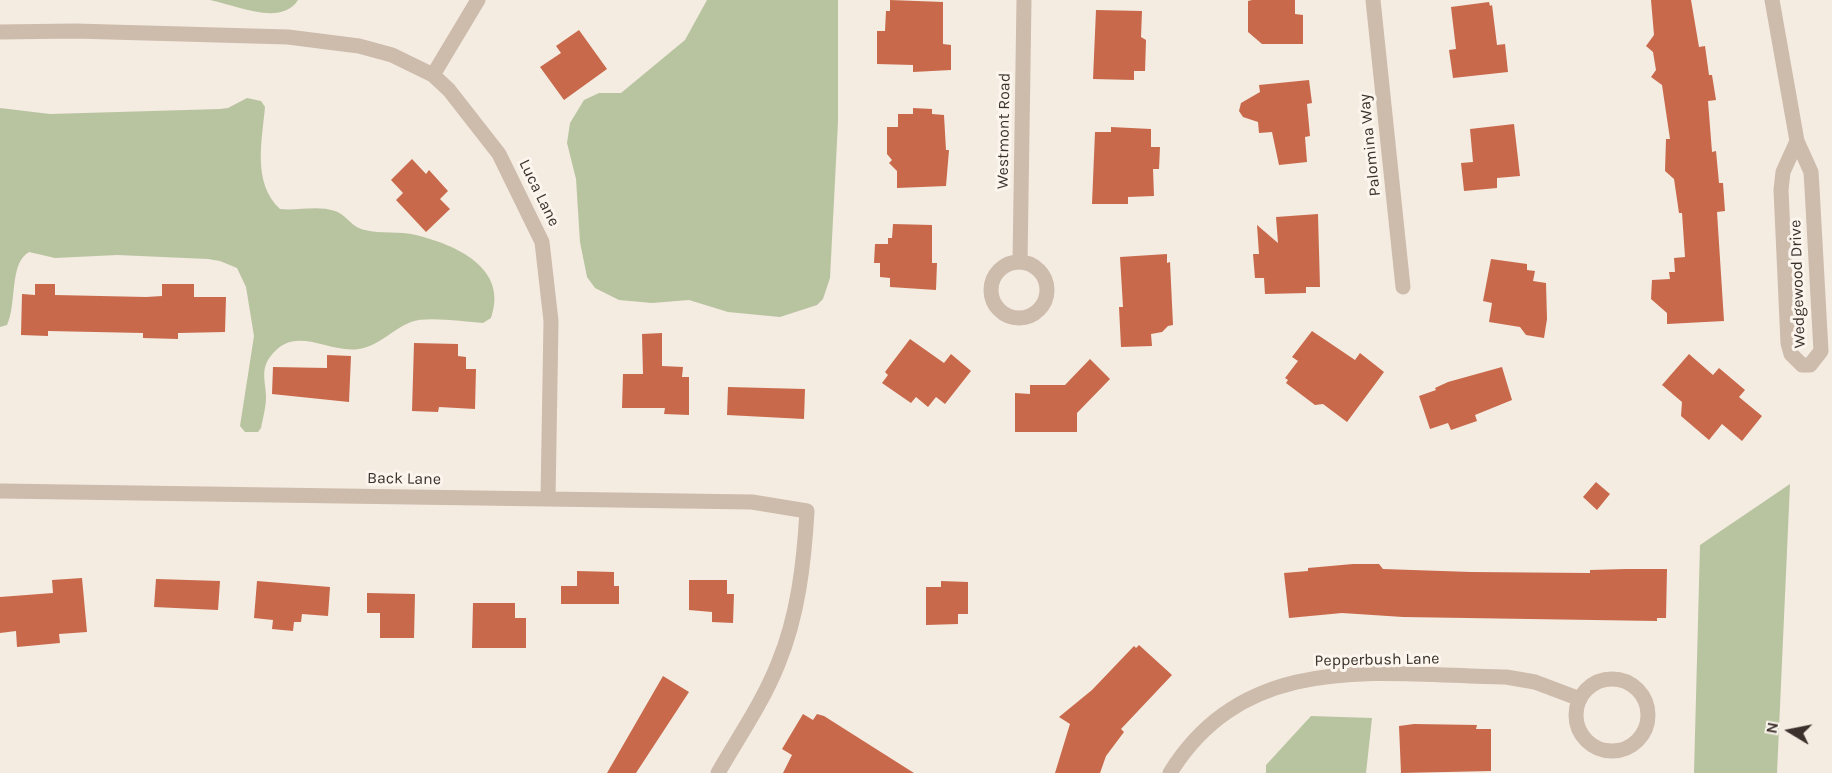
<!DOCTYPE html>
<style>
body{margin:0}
#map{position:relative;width:1832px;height:773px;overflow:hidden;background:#f4ebe1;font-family:Karla,sans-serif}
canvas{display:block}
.north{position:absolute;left:1760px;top:701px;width:60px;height:60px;-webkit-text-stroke:4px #fbf5ee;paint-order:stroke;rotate:280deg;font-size:16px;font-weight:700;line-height:24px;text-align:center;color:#3b302b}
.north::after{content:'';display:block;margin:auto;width:21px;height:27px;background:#3b302b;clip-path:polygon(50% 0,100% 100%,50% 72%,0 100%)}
</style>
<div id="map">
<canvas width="1832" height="773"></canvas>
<div class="north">N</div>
</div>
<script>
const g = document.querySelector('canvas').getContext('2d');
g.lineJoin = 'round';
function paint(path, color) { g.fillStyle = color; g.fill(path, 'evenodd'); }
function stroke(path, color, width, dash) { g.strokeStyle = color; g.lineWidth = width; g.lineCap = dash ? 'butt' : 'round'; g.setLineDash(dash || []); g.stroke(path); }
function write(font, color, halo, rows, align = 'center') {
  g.font = font + ' Karla,sans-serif'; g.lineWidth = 6; g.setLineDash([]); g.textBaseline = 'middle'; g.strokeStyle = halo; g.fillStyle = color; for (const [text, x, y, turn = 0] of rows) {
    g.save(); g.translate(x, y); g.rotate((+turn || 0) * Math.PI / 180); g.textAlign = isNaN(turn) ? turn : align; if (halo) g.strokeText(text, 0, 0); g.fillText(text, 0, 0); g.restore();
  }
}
paint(new Path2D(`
 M 210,0 L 298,0 C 281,27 236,5 210,0 Z
 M 707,0 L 838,0 L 838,122 L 830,278 L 823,299 L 817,305 L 780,317 L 728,312 L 689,300 L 652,303 L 619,300 L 595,288 L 587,277 L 580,242 L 576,179 L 567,143 L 570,123 L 584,100 L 599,93 L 621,93 L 685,40 Z
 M 247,98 L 261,101 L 265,107 C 262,141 252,183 280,209 C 298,211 317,205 335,211 C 347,215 352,228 365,230 C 381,234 399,231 416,235 C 456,245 509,268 491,318 L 483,323 C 465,322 427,316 411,322 C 393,329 379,346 359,349 C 327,354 295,323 270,357 C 260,371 266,382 266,397 C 266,407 263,418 261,428 L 258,432 L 245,432 L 240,426 L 254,336 L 246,287 L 237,268 L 220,261 L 208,259 L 117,255 L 55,258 L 29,252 C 9,263 17,304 7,325 L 0,327 L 0,108 L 50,114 L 220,109 L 228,108 Z
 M 1790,484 L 1777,773 L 1694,773 L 1700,545 Z
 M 1311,716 L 1372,718 L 1366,773 L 1266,773 L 1266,765 Z`), '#b8c4a0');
paint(new Path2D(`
 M 890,0 L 943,2 L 943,44 L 951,45 L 951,70 L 913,72 L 913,65 L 877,64 L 877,31 L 885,31 L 886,11 L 890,11 Z
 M 1252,0 L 1295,0 L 1295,14 L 1303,15 L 1303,44 L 1262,44 L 1248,32 L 1248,1 Z
 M 1651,0 L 1691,0 L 1699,47 L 1705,46 L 1709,75 L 1712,75 L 1716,100 L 1708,101 L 1712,152 L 1716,151 L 1719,183 L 1723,183 L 1725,211 L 1717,212 L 1724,321 L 1667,324 L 1667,313 L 1651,299 L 1652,280 L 1670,279 L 1669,272 L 1675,272 L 1674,258 L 1685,257 L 1682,213 L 1679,213 L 1674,179 L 1665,171 L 1666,139 L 1670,139 L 1662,85 L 1651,77 L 1656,70 L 1653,52 L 1646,46 L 1654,35 Z
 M 1489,2 L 1490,6 L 1492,5 L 1497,45 L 1505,44 L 1508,72 L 1453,78 L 1449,50 L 1456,49 L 1451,7 Z
 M 1096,10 L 1142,11 L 1141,37 L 1146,40 L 1145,71 L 1134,71 L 1134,80 L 1093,79 Z
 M 579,30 L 607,69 L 564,100 L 540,67 L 561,53 L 556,46 Z
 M 1309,80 L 1312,103 L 1307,104 L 1310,136 L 1305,137 L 1307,162 L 1279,165 L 1272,132 L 1259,133 L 1258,122 L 1243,117 L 1239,111 L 1241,103 L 1260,92 L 1259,85 Z
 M 913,108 L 932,109 L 932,114 L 944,115 L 946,150 L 949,150 L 946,186 L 897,188 L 897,171 L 889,163 L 892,160 L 887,154 L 887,127 L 898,127 L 898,114 L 913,114 Z
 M 1514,124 L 1520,176 L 1497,178 L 1497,188 L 1464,191 L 1461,163 L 1473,162 L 1470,129 Z
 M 1111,127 L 1151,129 L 1151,147 L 1160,147 L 1159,169 L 1153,169 L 1154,196 L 1128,197 L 1128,204 L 1092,204 L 1095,132 L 1111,132 Z
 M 412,159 L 426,174 L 429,170 L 448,191 L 440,199 L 450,209 L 426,232 L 396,200 L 403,193 L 391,180 Z
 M 1318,214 L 1320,287 L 1306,287 L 1306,293 L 1265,294 L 1264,278 L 1255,278 L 1253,254 L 1259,254 L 1257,225 L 1278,243 L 1276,217 Z
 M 893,224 L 932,225 L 932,263 L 937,263 L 936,290 L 890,287 L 890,278 L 880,277 L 880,263 L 874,263 L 875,244 L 888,244 L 888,238 L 892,238 Z
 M 1167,254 L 1167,263 L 1170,262 L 1173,325 L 1168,326 L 1162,332 L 1151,334 L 1152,346 L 1121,347 L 1119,307 L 1123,307 L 1120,257 Z
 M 1491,259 L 1527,264 L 1527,270 L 1535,271 L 1533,281 L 1546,283 L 1547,319 L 1544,338 L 1526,335 L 1520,327 L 1489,322 L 1492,303 L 1483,301 Z
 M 35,284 L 55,284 L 55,295 L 146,297 L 162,296 L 162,284 L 194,284 L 194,297 L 226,297 L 225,332 L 178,333 L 178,339 L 143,338 L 143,333 L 48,331 L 48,336 L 21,335 L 22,294 L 35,295 Z
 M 1312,331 L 1355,360 L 1360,353 L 1384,372 L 1347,422 L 1323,404 L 1315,405 L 1286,383 L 1288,380 L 1285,378 L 1298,361 L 1292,357 Z
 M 662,333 L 662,366 L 683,367 L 682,377 L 689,377 L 689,415 L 664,414 L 665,408 L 622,408 L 623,374 L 643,374 L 642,334 Z
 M 910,339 L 944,363 L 951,354 L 971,371 L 945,404 L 936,397 L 928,407 L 916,397 L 911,403 L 882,383 L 888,375 L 885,372 Z
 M 414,343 L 458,344 L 458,356 L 466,357 L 466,369 L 476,369 L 475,409 L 439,407 L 438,412 L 412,411 Z
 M 1689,354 L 1713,375 L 1719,368 L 1745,390 L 1739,397 L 1762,416 L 1742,441 L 1722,424 L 1709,440 L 1681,416 L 1682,402 L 1662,385 Z
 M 327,355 L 351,356 L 349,402 L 272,394 L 273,367 L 327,368 Z
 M 1090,359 L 1110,379 L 1077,413 L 1077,432 L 1015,432 L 1015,393 L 1030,394 L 1030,385 L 1065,385 Z
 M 1502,367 L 1512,400 L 1475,415 L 1477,421 L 1451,430 L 1448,423 L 1430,429 L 1419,396 L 1436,390 L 1435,388 L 1448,382 Z
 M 728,387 L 805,389 L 804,419 L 727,415 Z
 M 1596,482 L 1610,494 L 1597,510 L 1583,497 Z
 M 1353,564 L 1379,564 L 1383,569 L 1471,572 L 1590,573 L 1590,570 L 1626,569 L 1667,569 L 1666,618 L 1657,618 L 1657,621 L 1403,617 L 1342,613 L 1289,618 L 1284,573 L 1308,571 L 1308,568 Z
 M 577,571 L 614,572 L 614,586 L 619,586 L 619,604 L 561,604 L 561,586 L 577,586 Z
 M 82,578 L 87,632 L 59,634 L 60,643 L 17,647 L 16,631 L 0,633 L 0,597 L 53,593 L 52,580 Z
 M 156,579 L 220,581 L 218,610 L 154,607 Z
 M 689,580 L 727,580 L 727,594 L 734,594 L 733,623 L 712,622 L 712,612 L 689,610 Z
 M 257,581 L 330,587 L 328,616 L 302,614 L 301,622 L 294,622 L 293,631 L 272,629 L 273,620 L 254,618 Z
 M 941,581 L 968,582 L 968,614 L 958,614 L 958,624 L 926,625 L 926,587 L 941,587 Z
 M 367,593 L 415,594 L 414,638 L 380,638 L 380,613 L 367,613 Z
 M 473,603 L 515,603 L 515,618 L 526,618 L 526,648 L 472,648 Z
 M 1139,645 L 1172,675 L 1121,729 L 1124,732 L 1106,756 L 1100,773 L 1055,773 L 1070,724 L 1059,717 L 1092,690 L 1134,646 L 1136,648 Z
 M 663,676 L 689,692 L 636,773 L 607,773 Z
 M 803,714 L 813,720 L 817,714 L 824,716 L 914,773 L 783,773 L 792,755 L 782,749 Z
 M 1414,724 L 1477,725 L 1476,729 L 1491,729 L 1491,771 L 1401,773 L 1399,726 Z`), '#c8694b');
stroke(new Path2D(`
 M 1373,0 L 1403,287
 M 1772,0 L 1797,141 L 1811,172 L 1812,188 L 1821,351 L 1810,365 L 1802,365 L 1791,354 L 1788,343 L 1781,190 L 1783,172 L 1797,141
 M 0,32 L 75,31 L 288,37 L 359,46 L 392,55 L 433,75 L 449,90 L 499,154 L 542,242 L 551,321 L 548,499
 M 433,75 L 478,0
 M 1020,262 L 1024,0
 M991 290a28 28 0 1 1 56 0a28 28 0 1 1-56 0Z
 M 0,491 L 752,502 L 807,511 C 804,563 798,616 778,664 C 763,702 738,738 718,773
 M1576 715a36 36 0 1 1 72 0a36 36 0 1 1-72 0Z
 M 1170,773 C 1246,649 1381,675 1506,677 L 1535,682 L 1580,699`), '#cdbbac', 15);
write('16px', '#3b302b', '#fbf5ee', [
 ["Westmont Road",1004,131,-89],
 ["Palomina Way",1370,145,-96],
 ["Luca Lane",539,193,64],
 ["Wedgewood Drive",1798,284,-92],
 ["Back Lane",404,479,1],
 ["Pepperbush Lane",1377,660,-1]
]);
</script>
